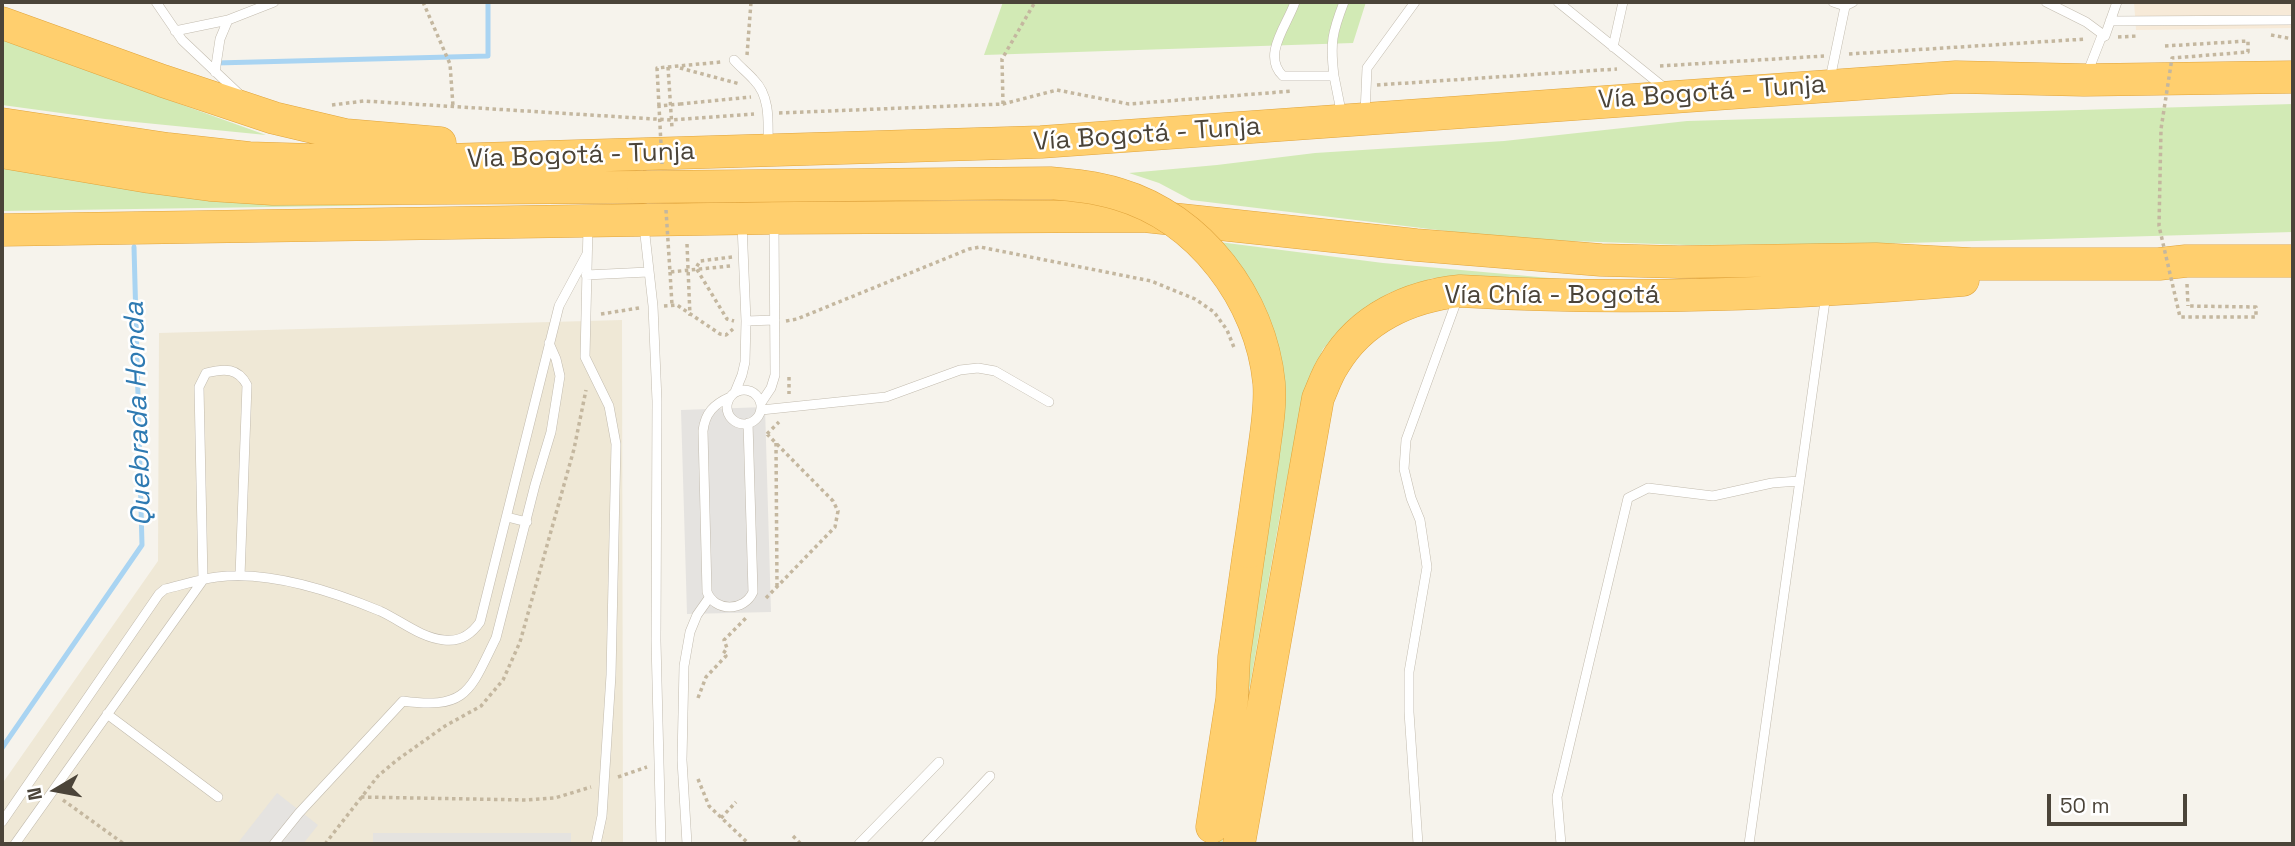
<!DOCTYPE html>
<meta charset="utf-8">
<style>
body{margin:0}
#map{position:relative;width:2295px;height:846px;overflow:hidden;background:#f6f3ec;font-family:"Space Grotesk",sans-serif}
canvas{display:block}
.frame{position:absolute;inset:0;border:4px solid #4b4439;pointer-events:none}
.north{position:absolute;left:21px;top:755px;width:70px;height:70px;-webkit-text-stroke:5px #fff;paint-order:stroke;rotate:260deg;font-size:19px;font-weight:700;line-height:28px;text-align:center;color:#4b4439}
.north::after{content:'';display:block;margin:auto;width:24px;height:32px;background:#4b4439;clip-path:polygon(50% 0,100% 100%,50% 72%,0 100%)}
.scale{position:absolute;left:2047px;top:794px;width:140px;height:32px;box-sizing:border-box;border:4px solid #4b4439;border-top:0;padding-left:9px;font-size:21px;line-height:24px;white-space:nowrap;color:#4b4439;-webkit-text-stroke:5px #fff;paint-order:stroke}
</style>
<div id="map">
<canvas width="2295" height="846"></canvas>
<div class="frame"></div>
<div class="north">N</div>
<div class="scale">50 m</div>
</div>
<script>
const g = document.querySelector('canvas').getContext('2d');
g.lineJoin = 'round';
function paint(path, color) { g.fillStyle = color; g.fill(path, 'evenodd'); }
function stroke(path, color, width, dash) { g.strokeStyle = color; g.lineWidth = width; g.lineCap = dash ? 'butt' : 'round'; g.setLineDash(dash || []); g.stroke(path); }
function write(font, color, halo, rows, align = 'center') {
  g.font = font + ' "Space Grotesk",sans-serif'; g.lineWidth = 5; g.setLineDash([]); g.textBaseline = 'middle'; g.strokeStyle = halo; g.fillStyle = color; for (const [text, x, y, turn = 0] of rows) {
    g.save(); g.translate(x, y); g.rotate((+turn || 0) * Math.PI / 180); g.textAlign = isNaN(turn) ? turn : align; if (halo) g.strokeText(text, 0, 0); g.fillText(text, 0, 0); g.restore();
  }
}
paint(new Path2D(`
 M 2134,2 L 2293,2 L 2293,28 L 2136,30 Z`), '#f7ead8');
paint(new Path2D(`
 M 622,320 L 623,844 L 2,844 L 2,784 L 158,561 L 159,333 Z`), '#efe8d6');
paint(new Path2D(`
 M 1003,2 L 1366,2 L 1353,43 L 984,55 Z
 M 2,40 L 266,135 L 105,119 L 2,105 Z
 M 2293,104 L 2293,232 L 1871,244 L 1686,245 L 1512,239 L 1191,200 L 1159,183 L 1129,173 L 1217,165 L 1315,153 L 1504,141 L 1687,121 Z
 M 2,161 L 221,196 L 401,205 L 2,211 Z
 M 1219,242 L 1383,263 L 1561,279 L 1433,278 L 1389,293 L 1352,317 L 1323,349 L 1305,392 L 1282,504 L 1222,844 L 1215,844 L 1277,416 Z`), '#d2eab5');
paint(new Path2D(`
 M 765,407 L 771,612 L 687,614 L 681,410 Z
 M 277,793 L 318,825 L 303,844 L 237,844 Z
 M 373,833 L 571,833 L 571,844 L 373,844 Z`), '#e5e3e0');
stroke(new Path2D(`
 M 216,63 L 488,56 L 488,2
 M 2,748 L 142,545 L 134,247`), '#a9d4f2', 5);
const lane = new Path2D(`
 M 156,2 L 182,40 L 239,94
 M 1295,2 C 1288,24 1261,55 1283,76 L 1334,76 L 1342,116
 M 1558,2 L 1667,90
 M 1833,2 L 1845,6 L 1853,2
 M 2046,2 L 2086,22 L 2105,36
 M 2110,21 L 2293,20
 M 175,31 L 228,20 L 274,2
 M 1613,47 L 1623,2
 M 734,60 C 740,67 748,73 754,80 C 771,97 768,124 768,146
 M 215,72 L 220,39 L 228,20
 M 2087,74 L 2101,38 L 2105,36 L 2117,2
 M 1334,76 C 1330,43 1332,33 1344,2
 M 1830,79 L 1846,2
 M 1365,114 L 1367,68 L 1415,2
 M 644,226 L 653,306 L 657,401 L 656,641 L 661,844
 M 588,227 L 585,357 L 609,406 L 616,444 L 611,675 L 602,816 L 596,844
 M 586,275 L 648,272
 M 746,321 L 775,320
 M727 407a17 17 0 1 1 34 0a17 17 0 1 1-34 0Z
 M 735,392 L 742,375 L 745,362 L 746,321 L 742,224
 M 730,397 C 714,404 705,413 703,431 L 707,592 C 715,612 744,612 753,592 L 748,423
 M 761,403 L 771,388 L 775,375 L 774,223
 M 761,410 L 886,397 L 960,370 L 978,368 L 995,371 L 1049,402
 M 507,517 L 527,522
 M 107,714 L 218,797
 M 2,822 L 159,594 L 165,589 C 182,585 200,579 217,577 C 270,570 332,591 380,611 C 400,620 421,638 444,640 C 460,642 471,635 480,622 L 559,306 L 587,254
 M 15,844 L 203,580 L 199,387 L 206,373 C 225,368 238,368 247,385 L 240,576
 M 274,844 L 299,813 L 403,701 C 468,710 470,690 496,638 L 535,485 L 551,432 L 560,376 L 556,359 L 549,343
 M 687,844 L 682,760 L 684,666 L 690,632 L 697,615 L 709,598
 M 859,844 L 939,762
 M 926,844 L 990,776
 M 1418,844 L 1409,712 L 1409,672 L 1427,567 L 1420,520 L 1411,498 L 1404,469 L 1406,440 L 1458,297
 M 1561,844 L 1557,797 L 1628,498 L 1648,488 L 1713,496 L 1772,483 L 1799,481
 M 1749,844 L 1826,294`);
const highway = new Path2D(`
 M 2,23 L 163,81 L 274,118 L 346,135 L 440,143
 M 2,124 L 168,149 L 249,158 L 379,162 L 1041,142 L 1956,77 L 2084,80 L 2293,77
 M 2,152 L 149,177 L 210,185 L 273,189 L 643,187
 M 2,230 L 774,218 L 1144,216 L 1416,245 L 1601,260 L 1679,262 L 1876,259 L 1971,264 L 2159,264 L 2186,261 L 2293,261
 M 1212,827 L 1232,699 L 1234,657 L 1249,552
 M 1239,844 L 1318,398 C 1323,387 1327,374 1334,364 C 1361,318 1410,296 1460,291 C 1629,301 1795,294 1963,280`);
stroke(lane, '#c2bbae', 10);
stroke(highway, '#e0a43c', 33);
stroke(new Path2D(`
 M 423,2 L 450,64 L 453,106
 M 2271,35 L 2293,39
 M 2118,37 L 2138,36
 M 1849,54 L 2086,39
 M 747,55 L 751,2
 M 1660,66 L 1824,56
 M 668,67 L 672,128
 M 680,68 L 740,84
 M 1377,85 L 1617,69
 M 680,104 L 751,97
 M 1003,104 L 1002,59 L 1035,2
 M 332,105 L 364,101 L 671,120 L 754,114
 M 659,106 L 657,68 L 721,62
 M 779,113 L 1003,104 L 1057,90 L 1129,104 L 1293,91
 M 687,244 L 690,316
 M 732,257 L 700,261 L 696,268 L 727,319 L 734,321
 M 670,272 L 672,305
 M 2187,284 L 2188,306
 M 664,306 L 677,305 L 720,334 L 726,335 L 733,329
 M 601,314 L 639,308
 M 786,321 L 797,319 L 969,249 L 980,247 L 1151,281 L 1195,299 L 1214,312 L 1227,330 L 1235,350
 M 789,377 L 789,394
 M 767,434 L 779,422
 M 776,443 L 777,587
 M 766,598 L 835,527 L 838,511 L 833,501 L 767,434
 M 698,698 L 706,677 L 726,656 L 723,654 L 727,648 L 724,640 L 746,618
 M 618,777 L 647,767
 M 698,779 L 709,806 L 749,844
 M 361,797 L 527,800 L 555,798 L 591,787
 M 63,800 L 124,844
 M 721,818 L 736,802
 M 793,836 L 801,844
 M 325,844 L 378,776 L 397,760 L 445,726 L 481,706 L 503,680 L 520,642 L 574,449 L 586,390`), '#c4b79f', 3.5, [3.5, 3.5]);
stroke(lane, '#fff', 9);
stroke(highway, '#ffcf6e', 32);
const highwayBridge = new Path2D(`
 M 643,187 L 1050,183 C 1073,185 1095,187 1118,194 C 1200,218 1261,299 1269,383 C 1271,408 1266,432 1263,457 C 1258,489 1254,521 1249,552`);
stroke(highwayBridge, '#e0a43c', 33, []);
stroke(new Path2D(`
 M 2165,46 L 2248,41 L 2248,52 L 2172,58 L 2161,129 L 2159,226 L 2180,317 L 2256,317 L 2256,307 L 2188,306
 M 662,164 L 659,106 L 680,104
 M 666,210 L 670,272 L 730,266`), '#c4b79f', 3.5, [3.5, 3.5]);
stroke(highwayBridge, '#ffcf6e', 32);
write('26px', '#4b4439', '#fff', [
 ["Vía Bogotá - Tunja",1712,93,-4],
 ["Vía Bogotá - Tunja",1147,135,-4],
 ["Vía Bogotá - Tunja",581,156,-2],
 ["Vía Chía - Bogotá",1552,296]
]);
write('italic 28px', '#2e7ab2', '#fff', [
 ["Quebrada Honda",139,414,-92]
]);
</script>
